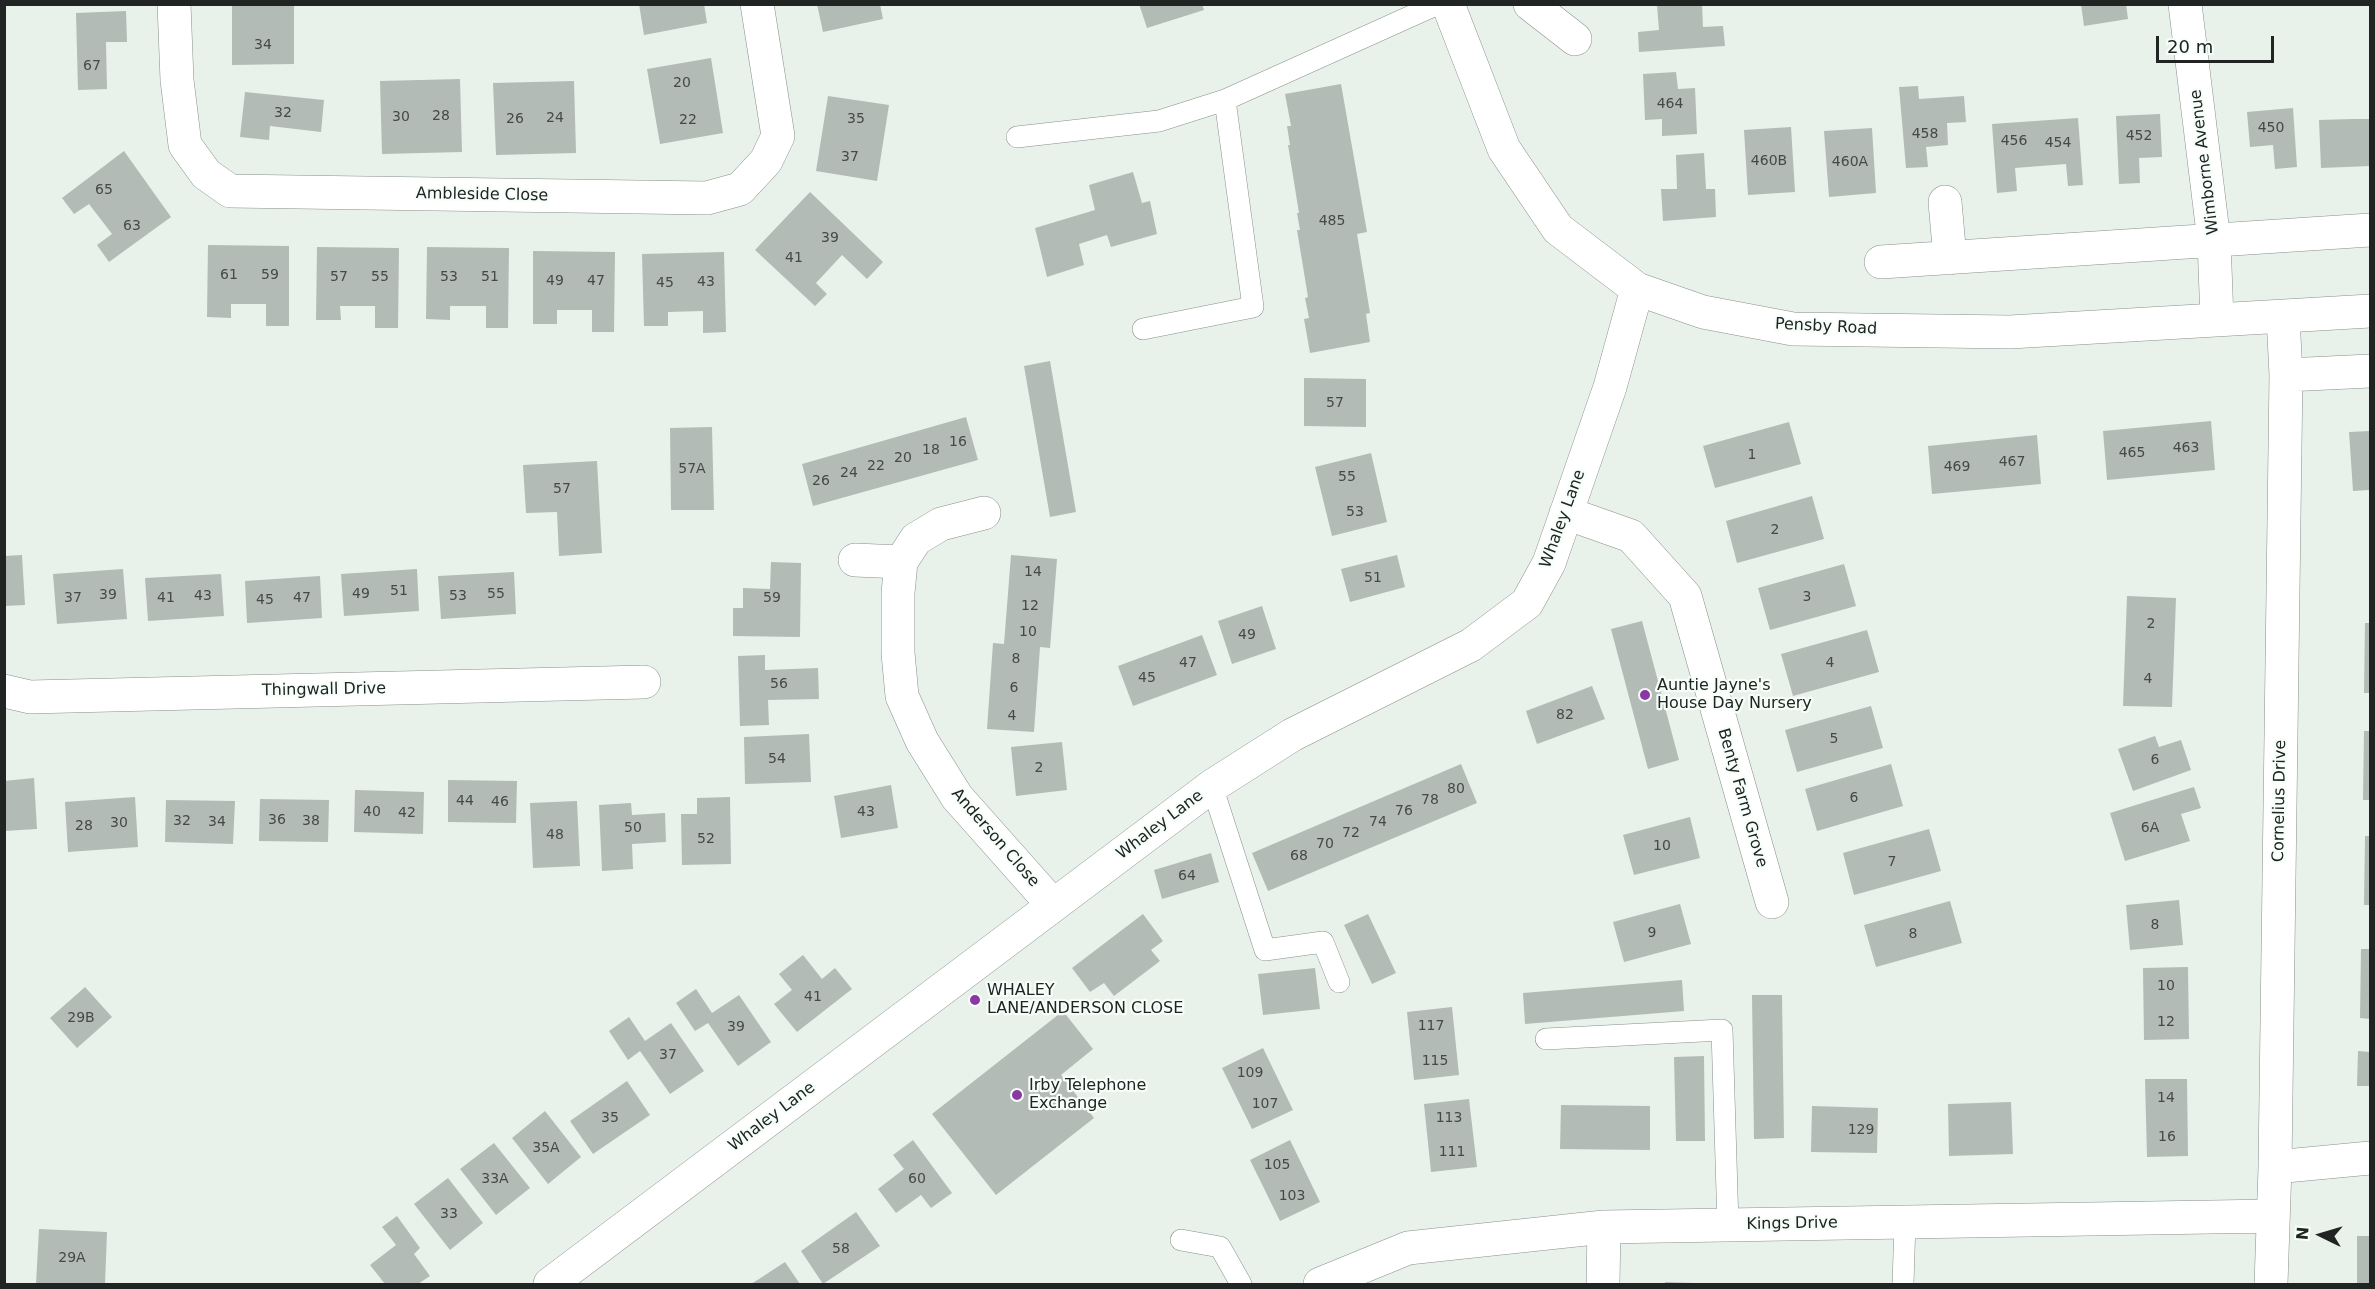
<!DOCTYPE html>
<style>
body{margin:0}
#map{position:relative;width:2375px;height:1289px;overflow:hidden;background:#e9f1eb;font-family:"DejaVu Sans",sans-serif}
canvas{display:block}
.frame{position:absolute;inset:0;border:6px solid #202422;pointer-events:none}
.north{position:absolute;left:2291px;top:1205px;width:60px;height:60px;-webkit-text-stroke:4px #f6fef9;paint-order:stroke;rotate:275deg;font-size:16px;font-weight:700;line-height:24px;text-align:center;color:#202422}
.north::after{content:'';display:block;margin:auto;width:21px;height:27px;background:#202422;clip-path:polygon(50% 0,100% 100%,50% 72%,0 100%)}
.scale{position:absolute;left:2156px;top:36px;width:118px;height:27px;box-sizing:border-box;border:3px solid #202422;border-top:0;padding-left:8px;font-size:18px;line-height:21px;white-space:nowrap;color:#202422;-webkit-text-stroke:4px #f6fef9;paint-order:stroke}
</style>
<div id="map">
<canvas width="2375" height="1289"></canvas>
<div class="frame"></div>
<div class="north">N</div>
<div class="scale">20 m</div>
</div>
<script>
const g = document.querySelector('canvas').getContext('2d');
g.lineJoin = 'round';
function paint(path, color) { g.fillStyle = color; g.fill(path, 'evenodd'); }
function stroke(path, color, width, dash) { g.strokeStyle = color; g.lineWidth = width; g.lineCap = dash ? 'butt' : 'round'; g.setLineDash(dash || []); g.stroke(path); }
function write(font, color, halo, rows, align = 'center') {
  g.font = font + ' "DejaVu Sans",sans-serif'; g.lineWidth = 4.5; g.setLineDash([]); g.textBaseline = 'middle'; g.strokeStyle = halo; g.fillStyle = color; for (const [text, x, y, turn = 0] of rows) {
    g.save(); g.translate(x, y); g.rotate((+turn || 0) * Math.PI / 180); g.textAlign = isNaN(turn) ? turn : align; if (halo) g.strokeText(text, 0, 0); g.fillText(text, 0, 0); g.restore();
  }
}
paint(new Path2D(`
 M 232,4 L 294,4 L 294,64 L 232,65 Z
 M 639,4 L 704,4 L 707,23 L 644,35 Z
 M 817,4 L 880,4 L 883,19 L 823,32 Z
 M 1139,4 L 1202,4 L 1204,10 L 1147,28 Z
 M 1702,4 L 1703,27 L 1723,26 L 1725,46 L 1639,52 L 1638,32 L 1659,30 L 1657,5 Z
 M 2081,4 L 2126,4 L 2128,19 L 2084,26 Z
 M 126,11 L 127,42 L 106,42 L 107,89 L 78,90 L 76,13 Z
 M 711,58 L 723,133 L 660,144 L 647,69 Z
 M 1676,72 L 1678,89 L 1695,88 L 1697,134 L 1662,136 L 1662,119 L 1645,120 L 1643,74 Z
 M 460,79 L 462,152 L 382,154 L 380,81 Z
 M 574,81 L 576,153 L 496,155 L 493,83 Z
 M 1341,84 L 1367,232 L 1357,234 L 1370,313 L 1366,314 L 1370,342 L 1310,353 L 1304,319 L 1309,318 L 1305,298 L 1308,297 L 1297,230 L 1300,230 L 1297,213 L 1299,213 L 1288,145 L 1290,145 L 1287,126 L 1291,126 L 1285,94 Z
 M 1918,86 L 1919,99 L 1964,96 L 1966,122 L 1947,123 L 1948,145 L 1926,147 L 1928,167 L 1906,168 L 1899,87 Z
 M 245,92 L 324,100 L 321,132 L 270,126 L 269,140 L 240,137 Z
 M 828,96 L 889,105 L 877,181 L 816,171 Z
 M 2293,108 L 2297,167 L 2275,169 L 2273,145 L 2250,147 L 2247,112 Z
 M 2160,114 L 2162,157 L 2139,158 L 2140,183 L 2119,184 L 2116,116 Z
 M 2078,118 L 2083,185 L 2068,186 L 2066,164 L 2015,168 L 2017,191 L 1997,193 L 1992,124 Z
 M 2352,119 L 2370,119 L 2370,166 L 2321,168 L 2319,120 Z
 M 1791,127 L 1795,192 L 1748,195 L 1744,130 Z
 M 1872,128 L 1876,193 L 1829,197 L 1824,131 Z
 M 124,151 L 171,217 L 109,262 L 97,245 L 112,234 L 89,204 L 74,214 L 62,198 Z
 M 1704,153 L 1706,189 L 1715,189 L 1716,217 L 1663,221 L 1661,189 L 1677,189 L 1676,155 Z
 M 1133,172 L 1142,203 L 1150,201 L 1157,234 L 1111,247 L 1107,235 L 1079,244 L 1084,265 L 1047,277 L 1035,228 L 1095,210 L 1089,185 Z
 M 810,192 L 883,262 L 867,279 L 842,255 L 816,283 L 827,294 L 815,306 L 755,250 Z
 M 208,245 L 289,246 L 289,326 L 266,326 L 266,304 L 231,304 L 231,318 L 207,317 Z
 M 317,247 L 399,248 L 398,328 L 375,328 L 375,306 L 340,306 L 341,320 L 316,320 Z
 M 427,247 L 509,248 L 508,328 L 486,328 L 486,306 L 450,306 L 450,320 L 426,319 Z
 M 533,251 L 615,252 L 614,332 L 592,332 L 592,310 L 557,310 L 557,324 L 533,324 Z
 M 724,252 L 726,332 L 703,333 L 703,311 L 668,312 L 668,326 L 644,326 L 642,254 Z
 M 1050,361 L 1076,512 L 1050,517 L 1024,366 Z
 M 1304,378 L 1366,379 L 1366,427 L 1304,426 Z
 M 966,417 L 978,460 L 813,506 L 802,464 Z
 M 2211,421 L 2215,470 L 2107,480 L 2103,431 Z
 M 1789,422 L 1801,464 L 1715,488 L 1703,446 Z
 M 712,427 L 714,510 L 671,510 L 670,428 Z
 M 2370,431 L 2369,490 L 2353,491 L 2349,432 Z
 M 2037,435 L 2041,484 L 1932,494 L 1928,446 Z
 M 1371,453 L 1387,522 L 1332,536 L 1315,467 Z
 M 597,461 L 602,553 L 559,556 L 557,512 L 526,513 L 523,465 Z
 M 1812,496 L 1824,539 L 1737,563 L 1726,521 Z
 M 22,555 L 25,605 L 4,606 L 4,556 Z
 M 1011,555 L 1057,559 L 1050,648 L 1040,647 L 1034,732 L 987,729 L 993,643 L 1004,644 Z
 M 1397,555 L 1405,587 L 1350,602 L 1341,569 Z
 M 771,562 L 801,563 L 800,637 L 733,636 L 733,608 L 743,608 L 743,588 L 770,589 Z
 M 1844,564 L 1856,606 L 1770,630 L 1758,588 Z
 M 123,569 L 127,619 L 57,624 L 53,574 Z
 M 417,569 L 419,611 L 344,616 L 341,574 Z
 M 514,572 L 516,614 L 441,619 L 438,576 Z
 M 221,574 L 224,616 L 148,621 L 145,578 Z
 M 320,576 L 322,618 L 247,623 L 245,581 Z
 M 2127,596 L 2176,598 L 2172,707 L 2123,706 Z
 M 1262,606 L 1276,649 L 1232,664 L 1218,621 Z
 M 1642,621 L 1679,760 L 1648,769 L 1611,629 Z
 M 2365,623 L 2370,623 L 2370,693 L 2364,693 Z
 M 1867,630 L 1879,672 L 1793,696 L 1781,654 Z
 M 1202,635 L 1217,675 L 1133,706 L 1118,666 Z
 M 765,655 L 765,670 L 818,668 L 819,699 L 768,700 L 769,725 L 740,726 L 738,656 Z
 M 1592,686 L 1605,719 L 1537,744 L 1526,711 Z
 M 1871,706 L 1883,748 L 1797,772 L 1785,730 Z
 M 2364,731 L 2370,731 L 2370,800 L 2363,800 Z
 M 809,734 L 811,782 L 745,784 L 744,737 Z
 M 2155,736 L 2159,747 L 2181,740 L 2191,770 L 2133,791 L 2118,749 Z
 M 1062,742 L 1067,790 L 1016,796 L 1011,747 Z
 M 1461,764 L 1477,803 L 1268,891 L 1252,853 Z
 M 1891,764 L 1903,806 L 1817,831 L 1805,789 Z
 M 34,778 L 37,829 L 4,831 L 4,781 Z
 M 448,780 L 517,781 L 516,823 L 448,822 Z
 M 891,785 L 898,828 L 841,838 L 834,796 Z
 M 2194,787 L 2201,808 L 2181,814 L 2190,841 L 2125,861 L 2110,813 Z
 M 355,790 L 424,792 L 423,834 L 354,832 Z
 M 135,797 L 138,847 L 68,852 L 65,802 Z
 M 730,797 L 731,864 L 682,865 L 681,814 L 697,814 L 697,798 Z
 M 260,799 L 329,800 L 328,842 L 259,841 Z
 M 166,800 L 235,801 L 233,844 L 165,842 Z
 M 577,801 L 580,866 L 533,868 L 530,803 Z
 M 631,803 L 632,815 L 665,813 L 666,842 L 632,844 L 633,869 L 602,871 L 599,805 Z
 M 1690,817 L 1700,858 L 1634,875 L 1623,835 Z
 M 1929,829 L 1941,871 L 1854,895 L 1843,853 Z
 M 2365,836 L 2370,836 L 2370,905 L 2364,905 Z
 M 1211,853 L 1219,882 L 1162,899 L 1154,870 Z
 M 2179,900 L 2183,945 L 2130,950 L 2126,905 Z
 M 1950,901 L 1962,943 L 1876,967 L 1864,925 Z
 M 1680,904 L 1691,944 L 1624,962 L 1613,922 Z
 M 1143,914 L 1163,941 L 1151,950 L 1160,961 L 1114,996 L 1104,983 L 1090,992 L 1072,968 Z
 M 1368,914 L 1396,973 L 1372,984 L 1344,925 Z
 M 2361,949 L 2370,949 L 2370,1019 L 2360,1018 Z
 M 803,955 L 822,979 L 835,968 L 852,989 L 797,1032 L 774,1004 L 792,990 L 779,974 Z
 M 2188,967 L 2189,1039 L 2144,1040 L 2143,968 Z
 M 1315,968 L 1320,1009 L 1263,1015 L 1258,974 Z
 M 1682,980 L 1684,1011 L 1525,1024 L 1523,993 Z
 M 85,987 L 112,1017 L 77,1048 L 50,1018 Z
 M 696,989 L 712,1013 L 739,995 L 771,1042 L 738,1066 L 708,1023 L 695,1031 L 676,1003 Z
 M 1752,995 L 1782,995 L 1784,1138 L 1754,1139 Z
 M 1452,1007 L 1459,1075 L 1414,1080 L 1407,1012 Z
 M 1063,1011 L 1093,1049 L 1061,1075 L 1094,1118 L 996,1195 L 932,1114 Z
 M 629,1017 L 645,1041 L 671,1023 L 704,1071 L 670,1094 L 640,1051 L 628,1060 L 609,1031 Z
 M 1263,1048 L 1293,1110 L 1252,1129 L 1222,1068 Z
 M 2358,1051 L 2370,1052 L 2370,1086 L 2357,1086 Z
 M 1704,1056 L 1705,1141 L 1676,1141 L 1674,1057 Z
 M 2145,1079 L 2187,1079 L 2188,1156 L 2147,1157 Z
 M 627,1081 L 650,1115 L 593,1154 L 570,1121 Z
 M 1469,1099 L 1477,1167 L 1431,1172 L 1424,1104 Z
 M 2011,1102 L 2013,1154 L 1949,1156 L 1948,1104 Z
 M 1561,1105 L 1650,1106 L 1650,1150 L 1560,1149 Z
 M 1812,1106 L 1878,1108 L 1877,1153 L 1811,1152 Z
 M 545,1111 L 581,1157 L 548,1184 L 512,1138 Z
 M 913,1140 L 952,1193 L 931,1208 L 921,1195 L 896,1213 L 878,1189 L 904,1169 L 893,1155 Z
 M 1290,1140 L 1320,1202 L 1280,1221 L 1250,1160 Z
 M 494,1143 L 530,1188 L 496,1215 L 460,1169 Z
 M 448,1178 L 483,1223 L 450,1250 L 414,1204 Z
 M 856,1212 L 880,1246 L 823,1284 L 801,1251 Z
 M 397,1216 L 420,1248 L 414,1254 L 430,1276 L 418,1284 L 385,1284 L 370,1265 L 396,1245 L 382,1227 Z
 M 39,1229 L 107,1232 L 105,1284 L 36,1284 Z
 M 2357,1236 L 2370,1236 L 2370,1284 L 2357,1284 Z
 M 785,1262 L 800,1284 L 751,1284 L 759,1279 Z
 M 1665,1282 L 1694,1283 L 1694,1284 L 1665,1284 Z`), '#b3bbb6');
const lane = new Path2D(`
 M 1017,137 L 1159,121 L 1225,100
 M 1143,329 L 1253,307 L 1225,100 L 1438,4
 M 1212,786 L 1265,950 L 1323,942 L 1339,982
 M 1546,1039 L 1722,1030 L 1728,1225
 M 1181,1240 L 1220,1247 L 1241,1284
 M 1903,1284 L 1905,1222`);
const street = new Path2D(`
 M 174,4 L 177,80 L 185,145 L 206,174 L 230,191 L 707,198 L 740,189 L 766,161 L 778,136 L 757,4
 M 1530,4 L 1575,39
 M 2185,4 L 2214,241 L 2217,319
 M 1945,202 L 1950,258
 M 1881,262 L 2370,230
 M 2286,375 L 2370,371
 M 984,513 L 941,524 L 916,539 L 901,562 L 898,593 L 898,653 L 902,696 L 922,741 L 957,797 L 1053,905
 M 1566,513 L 1631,536 L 1685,596 L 1772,902
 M 855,560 L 901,562
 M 4,691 L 30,697 L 644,682
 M 2275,1167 L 2370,1158
 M 550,1284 L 1212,786 L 1292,735 L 1471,645 L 1527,603 L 1549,563 L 1610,387 L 1637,289
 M 1320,1284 L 1408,1248 L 1604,1227 L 2272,1216
 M 1603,1284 L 1604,1227
 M 2271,1284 L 2275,1167 L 2286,375 L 2283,317`);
const secondary = new Path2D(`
 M 1448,4 L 1504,149 L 1558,229 L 1637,289 L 1703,312 L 1793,329 L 2010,332 L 2370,311`);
stroke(lane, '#88908b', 22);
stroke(street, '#88908b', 34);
stroke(secondary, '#88908b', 34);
stroke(lane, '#fff', 21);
stroke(street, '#fff', 33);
stroke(secondary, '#fff', 33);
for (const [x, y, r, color] of [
 [1645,695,6,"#8b38a7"],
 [975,1000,6,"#8b38a7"],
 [1017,1095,6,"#8b38a7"]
]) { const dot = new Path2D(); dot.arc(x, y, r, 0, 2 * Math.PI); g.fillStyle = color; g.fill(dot); stroke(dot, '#f6fef9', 2); }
write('14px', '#454a47', null, [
 ["34",263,45],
 ["67",92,66],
 ["20",682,83],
 ["464",1670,104],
 ["32",283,113],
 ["28",441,116],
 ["30",401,117],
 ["24",555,118],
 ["26",515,119],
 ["35",856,119],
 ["22",688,120],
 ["450",2271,128],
 ["458",1925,134],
 ["452",2139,136],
 ["456",2014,141],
 ["454",2058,143],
 ["37",850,157],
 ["460B",1769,161],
 ["460A",1850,162],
 ["65",104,190],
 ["485",1332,221],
 ["63",132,226],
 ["39",830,238],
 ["41",794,258],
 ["61",229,275],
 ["59",270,275],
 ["57",339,277],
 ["55",380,277],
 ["53",449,277],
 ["51",490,277],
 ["49",555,281],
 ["47",596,281],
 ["43",706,282],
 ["45",665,283],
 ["57",1335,403],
 ["16",958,442],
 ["463",2186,448],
 ["18",931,450],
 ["465",2132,453],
 ["1",1752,455],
 ["20",903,458],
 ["467",2012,462],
 ["22",876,466],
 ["469",1957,467],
 ["57A",692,469],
 ["24",849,473],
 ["55",1347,477],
 ["26",821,481],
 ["57",562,489],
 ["53",1355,512],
 ["2",1775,530],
 ["14",1033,572],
 ["51",1373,578],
 ["51",399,591],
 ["49",361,594],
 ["55",496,594],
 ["39",108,595],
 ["43",203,596],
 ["53",458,596],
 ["3",1807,597],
 ["37",73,598],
 ["41",166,598],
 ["47",302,598],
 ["59",772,598],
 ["45",265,600],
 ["12",1030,606],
 ["2",2151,624],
 ["10",1028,632],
 ["49",1247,635],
 ["8",1016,659],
 ["47",1188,663],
 ["4",1830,663],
 ["45",1147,678],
 ["4",2148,679],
 ["56",779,684],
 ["6",1014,688],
 ["82",1565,715],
 ["4",1012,716],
 ["5",1834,739],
 ["54",777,759],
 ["6",2155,760],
 ["2",1039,768],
 ["80",1456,789],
 ["6",1854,798],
 ["78",1430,800],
 ["44",465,801],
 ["46",500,802],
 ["76",1404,811],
 ["40",372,812],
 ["43",866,812],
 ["42",407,813],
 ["36",277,820],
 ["32",182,821],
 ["38",311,821],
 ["34",217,822],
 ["74",1378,822],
 ["30",119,823],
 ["28",84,826],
 ["50",633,828],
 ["6A",2150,828],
 ["72",1351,833],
 ["48",555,835],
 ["52",706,839],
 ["70",1325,844],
 ["10",1662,846],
 ["68",1299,856],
 ["7",1892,862],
 ["64",1187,876],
 ["8",2155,925],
 ["9",1652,933],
 ["8",1913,934],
 ["10",2166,986],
 ["41",813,997],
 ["29B",81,1018],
 ["12",2166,1022],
 ["117",1431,1026],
 ["39",736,1027],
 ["37",668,1055],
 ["115",1435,1061],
 ["109",1250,1073],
 ["14",2166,1098],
 ["107",1265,1104],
 ["35",610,1118],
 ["113",1449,1118],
 ["129",1861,1130],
 ["16",2167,1137],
 ["35A",546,1148],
 ["111",1452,1152],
 ["105",1277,1165],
 ["33A",495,1179],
 ["60",917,1179],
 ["103",1292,1196],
 ["33",449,1214],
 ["58",841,1249],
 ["29A",72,1258]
]);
write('16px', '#202422', '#f6fef9', [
 ["Wimborne Avenue",2205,162,-97],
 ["Ambleside Close",482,195,1],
 ["Pensby Road",1826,327,3],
 ["Whaley Lane",1563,519,-70],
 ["Thingwall Drive",324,690,-1],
 ["Benty Farm Grove",1742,798,74],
 ["Cornelius Drive",2280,801,-89],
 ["Whaley Lane",1160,825,-37],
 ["Anderson Close",995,838,49],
 ["Whaley Lane",772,1117,-37],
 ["Kings Drive",1792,1224,-1]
]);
write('16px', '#202422', '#f6fef9', [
 ["Auntie Jayne's",1657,686],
 ["House Day Nursery",1657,704],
 ["WHALEY",987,991],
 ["LANE/ANDERSON CLOSE",987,1009],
 ["Irby Telephone",1029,1086],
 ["Exchange",1029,1104]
], 'left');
</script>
